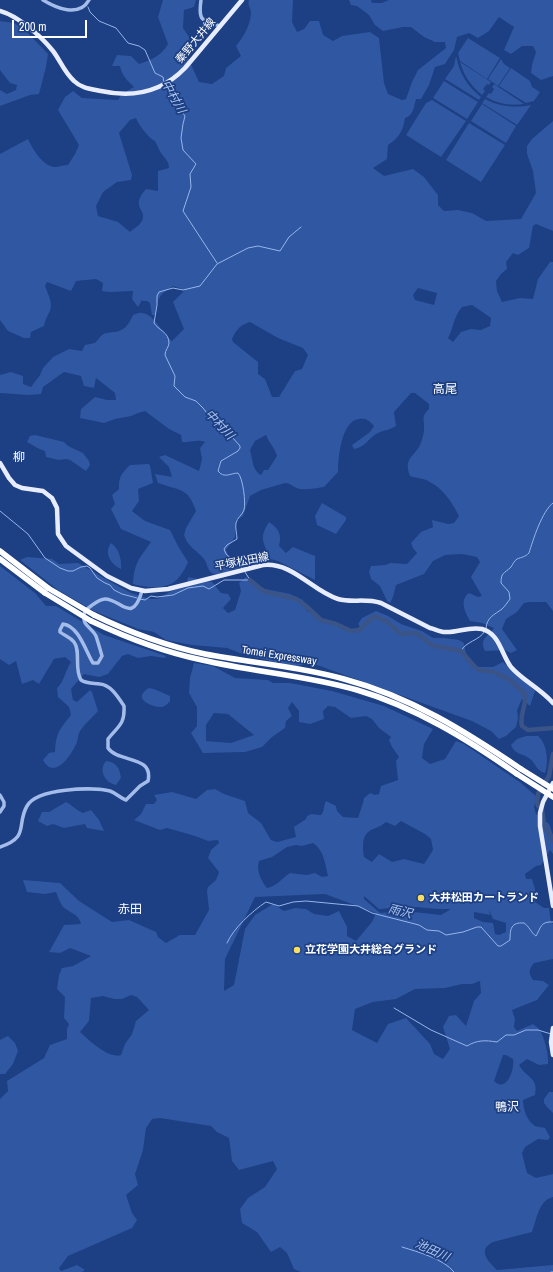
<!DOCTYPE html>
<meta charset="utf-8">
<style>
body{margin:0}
#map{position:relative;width:553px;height:1272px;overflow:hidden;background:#1d3f83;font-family:"Archivo Narrow",sans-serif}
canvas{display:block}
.scale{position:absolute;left:12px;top:20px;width:75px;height:18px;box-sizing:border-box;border:2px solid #fff;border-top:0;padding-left:5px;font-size:12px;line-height:14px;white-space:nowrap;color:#fff;-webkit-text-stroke:3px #1d3f83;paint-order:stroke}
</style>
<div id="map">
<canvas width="553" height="1272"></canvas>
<div class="scale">200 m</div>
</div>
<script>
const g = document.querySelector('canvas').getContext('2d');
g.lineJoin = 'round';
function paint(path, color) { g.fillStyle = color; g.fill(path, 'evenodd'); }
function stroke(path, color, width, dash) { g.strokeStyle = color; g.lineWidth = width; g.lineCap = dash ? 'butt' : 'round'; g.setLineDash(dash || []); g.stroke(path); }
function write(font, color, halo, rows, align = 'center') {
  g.font = font + ' "Archivo Narrow","Noto Sans JP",sans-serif'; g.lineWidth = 3.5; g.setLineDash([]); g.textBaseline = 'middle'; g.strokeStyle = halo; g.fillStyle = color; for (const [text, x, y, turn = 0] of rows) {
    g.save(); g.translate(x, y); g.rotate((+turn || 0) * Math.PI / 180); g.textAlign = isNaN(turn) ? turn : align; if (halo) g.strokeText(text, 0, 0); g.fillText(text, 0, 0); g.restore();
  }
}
paint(new Path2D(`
 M 163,0 L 196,0 L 194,7 L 184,10 L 183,28 L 189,37 L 188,58 L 199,82 L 212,84 L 224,76 L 226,68 L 241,56 L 236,46 C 244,36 250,26 251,13 C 251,8 247,5 249,0 L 293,0 L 292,22 L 297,32 L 304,29 L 310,21 L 319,21 L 323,35 L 333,41 L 342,36 L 370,32 L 379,38 L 384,83 L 388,94 L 402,100 L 406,99 L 412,82 L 418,70 L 446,48 L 445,42 L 435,42 L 424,37 L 411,27 L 403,27 L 383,31 L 375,25 L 369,15 L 357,6 L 351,5 L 349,0 L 371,0 L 372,3 L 382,3 L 389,0 L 553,0 L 553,76 L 541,80 L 531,73 L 532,65 L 536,52 L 533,46 L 522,46 L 511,54 L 504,50 L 514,27 L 499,17 L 489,31 L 478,38 L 469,33 L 457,37 L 454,50 L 445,64 L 435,67 L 429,85 L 421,99 L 416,99 C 414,107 413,116 405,118 C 403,131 399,138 388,145 L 387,159 L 373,168 L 384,176 L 413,169 L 424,177 L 438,195 L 438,205 L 444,211 L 458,210 L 472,213 L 486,221 L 521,219 L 536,193 L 533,171 L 527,154 L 527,146 L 532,139 L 553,121 L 553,231 L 536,224 L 533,226 L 529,248 L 518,255 L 513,253 L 506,262 L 507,269 L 501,274 L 496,281 L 497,291 L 502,302 L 520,298 L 533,299 L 538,279 L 550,262 L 553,262 L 553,611 L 546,602 L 530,602 L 524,603 L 517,612 L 506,619 L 502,629 L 517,650 L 511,653 L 505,650 L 485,651 C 479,638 488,637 494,628 L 482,623 L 470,621 C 465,612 459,600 469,593 L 478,597 L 482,596 L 471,577 L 480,562 L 477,557 L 462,554 L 445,555 L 433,561 L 424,574 L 396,585 L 393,597 L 390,603 L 387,601 L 380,586 L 371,579 L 369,572 L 371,566 L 386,565 L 390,563 L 407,564 L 417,553 L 413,548 L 411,543 L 421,532 L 433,527 L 432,520 L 448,524 L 454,523 L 459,516 C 451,501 444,489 428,481 C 423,478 416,478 410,476 C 403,458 414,457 420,445 C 422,440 424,434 424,429 C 425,419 420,418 429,409 L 429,404 L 415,393 L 411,393 L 394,412 L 396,426 C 390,430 384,430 378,433 C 368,438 366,447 354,449 L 352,445 L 370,432 L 374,426 C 372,424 370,421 367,420 C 364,418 359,419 355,420 C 341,427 338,458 338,472 L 324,487 C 316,488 308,490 300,489 C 294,488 291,483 285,483 L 261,490 L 250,496 L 243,516 L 236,520 L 235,537 L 226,550 L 229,557 L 239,568 C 232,569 221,575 214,574 C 207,572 208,564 204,559 C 196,549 189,549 184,535 L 186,528 L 196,511 C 188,487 180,491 158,483 L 155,474 L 172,477 L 169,467 L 159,457 L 165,455 L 199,471 L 202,459 L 200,448 L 205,442 C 197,439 190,443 182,442 L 181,435 L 169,429 L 145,411 L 138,413 L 131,416 L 115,419 L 104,423 L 80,418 L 81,409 L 95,397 L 107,400 L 116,400 L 115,393 L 96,378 L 94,388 L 84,386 L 81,376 L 64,372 L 43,387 L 41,394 L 29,395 L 0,393 L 0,375 L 11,372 L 23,376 L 23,384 L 31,387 L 40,375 L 43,368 L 53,357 L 69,349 L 82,351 L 85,345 L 95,343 C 97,341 99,338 101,336 C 105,332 108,333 113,332 C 124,332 129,324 133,315 C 136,314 140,312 142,313 C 156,315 162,334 172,341 L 184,329 L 173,302 L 185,290 L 173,286 C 158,296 158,297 155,315 L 152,315 L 150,303 L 147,301 L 143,301 L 142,300 L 138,307 L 132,299 L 133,291 C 122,291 113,293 102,291 L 103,283 L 96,279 L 76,281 L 71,291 L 47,282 L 45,286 C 48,294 53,303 50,311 C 47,317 45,320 44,326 L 31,332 L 30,338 L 24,338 L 8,331 L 0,320 L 0,154 L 28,139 C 33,149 42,166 55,167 C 59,167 63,165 68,165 L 75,154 L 79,145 L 58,110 L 65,97 L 73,91 L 82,98 L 118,100 L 122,94 L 134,87 C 127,80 122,76 120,66 L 112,66 L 117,55 L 131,56 L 139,64 C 151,60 161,56 168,44 L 158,17 ZM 136,118 C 139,125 148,138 155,141 C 157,145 159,150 161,153 C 165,159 169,161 169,168 L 158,171 L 158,191 L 146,189 C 129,208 148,209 142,221 C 139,226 133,229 130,232 L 118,222 L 98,216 L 96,206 L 103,192 L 117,182 L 131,180 L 132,175 L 119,133 L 130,120 ZM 418,288 L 437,293 L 434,305 L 415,300 L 413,295 ZM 472,305 L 481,311 L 491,318 L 490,326 L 481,330 L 471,329 L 461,332 L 453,342 L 448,338 C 454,327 453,318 462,307 ZM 250,322 L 278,338 L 303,348 L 308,355 L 302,369 L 295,371 L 279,397 L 272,397 L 265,379 L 258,374 L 258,362 L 233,342 L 232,339 C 236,330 240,325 250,322 ZM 266,435 C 269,443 275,448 277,456 L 268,470 L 264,470 L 261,475 C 252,470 253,460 250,450 L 255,441 Z
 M 0,21 L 14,23 L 24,29 L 48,54 L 46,67 L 39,94 L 30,95 L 0,106 L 0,90 L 7,94 L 16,90 L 17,85 L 10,83 L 0,70 Z
 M 468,38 L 500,58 L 487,79 L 460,61 L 458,53 Z
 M 456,56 C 460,74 467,86 481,97 L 479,100 L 445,79 L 454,66 Z
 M 501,59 L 504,64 L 510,68 L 498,86 L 488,79 Z
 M 460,62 L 491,82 L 489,85 L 487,84 L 483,89 L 485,91 L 482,95 C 471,86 464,76 460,62 Z
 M 511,68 L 530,81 L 532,87 L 540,92 L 534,101 L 526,103 L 499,86 Z
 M 444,81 L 478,102 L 467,119 L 433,98 Z
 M 494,84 L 524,104 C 511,106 498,104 486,97 L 489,93 L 491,94 L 494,89 L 492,87 Z
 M 485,99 C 500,107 514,108 531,105 L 517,125 L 482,103 Z
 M 432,100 L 466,121 L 441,157 L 406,135 L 426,103 Z
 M 482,104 L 516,126 L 506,143 L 471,121 Z
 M 469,123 L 505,145 L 481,182 L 446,160 Z
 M 35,435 L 64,442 L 68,446 L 83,453 L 89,461 L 90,465 L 86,471 L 70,460 L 66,459 L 59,460 L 46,457 L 45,451 C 38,449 33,445 27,442 L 30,436 Z
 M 148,464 L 150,465 L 153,483 L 138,489 L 139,501 L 132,511 L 145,521 L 170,530 L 178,546 L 188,562 C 185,570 177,583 168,585 C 157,589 144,587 133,584 C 134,563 139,559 151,542 L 121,529 L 111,509 L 115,504 L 112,495 L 119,489 C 119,476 121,474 130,465 Z
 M 322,503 L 346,517 L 346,520 L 336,534 L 317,525 L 315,516 Z
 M 269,522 C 279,529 282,534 279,546 L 286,553 L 293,547 L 315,556 L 315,580 L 278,561 L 270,559 C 264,542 258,539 269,522 Z
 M 111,543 C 119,548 122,560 121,569 C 112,565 103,554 111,543 Z
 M 27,557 L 52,559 L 59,564 L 78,563 L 116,585 L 131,593 L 150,599 L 158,599 L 173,590 L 186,587 L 188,577 L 212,582 L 221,593 L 228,594 L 231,599 L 223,608 L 228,613 L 235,610 L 241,591 L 239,583 L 246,577 L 265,589 L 290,594 L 303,600 L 307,611 C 323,619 339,627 357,631 L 361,628 L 358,624 L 362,618 L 376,611 L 388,616 L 401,624 L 422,631 L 433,638 L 444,638 L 459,640 L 464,643 C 465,655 469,660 478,667 L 493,667 L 503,662 L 535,691 L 530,706 L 522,699 L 517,710 L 518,718 L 516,727 L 506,736 L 499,739 L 491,731 L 472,721 L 317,665 L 310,664 L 296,666 L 288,665 L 245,655 L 227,648 L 192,645 L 166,640 L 154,632 L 138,629 L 94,611 L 58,590 L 20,560 Z
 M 0,566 L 35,593 L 46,606 L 56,606 L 104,635 L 166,656 L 165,658 L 151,656 L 138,658 L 128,654 L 122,656 L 108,674 L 99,677 L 84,674 L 71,689 L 73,700 L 77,702 L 90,690 L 92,692 L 98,711 C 92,718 83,725 79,733 C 78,736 78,739 77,742 C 72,755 54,781 43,760 L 49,753 L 55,752 C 56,733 59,730 71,715 L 69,707 L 58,697 L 57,688 C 64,682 65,671 71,662 L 65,657 L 54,659 L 39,684 L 33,680 L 22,684 L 16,661 L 9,665 L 0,659 Z
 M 194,663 L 213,666 L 235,678 L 268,680 L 273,683 L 290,683 L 332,691 L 384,706 L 433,729 L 424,744 L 422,758 L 430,764 L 445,759 L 456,741 L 464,744 L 521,783 L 537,797 L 534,807 L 536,814 L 549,824 L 553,835 L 553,854 L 550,850 L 541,865 L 536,866 L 525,874 L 526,879 L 532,879 L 535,889 L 535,902 L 544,908 L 549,908 L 551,923 L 553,924 L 553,959 L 534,963 C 529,969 528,973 533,980 L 543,981 L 549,985 L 537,1000 L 512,1010 L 515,1019 L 514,1027 L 517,1031 L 533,1024 C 534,1026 537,1026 538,1028 C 544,1034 549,1055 548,1064 L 539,1065 L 527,1059 L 519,1065 C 526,1078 539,1077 535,1095 L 523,1100 C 523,1109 527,1121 535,1126 C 537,1127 542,1127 545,1128 L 550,1137 L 548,1140 L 538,1139 L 525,1147 L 522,1153 L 527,1173 L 536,1178 L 553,1174 L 553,1197 C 538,1201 537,1219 532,1232 L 493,1242 C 477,1250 488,1261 497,1270 L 553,1265 L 553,1272 L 301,1272 L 294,1269 L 287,1253 L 280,1247 L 271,1252 L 257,1232 L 242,1223 L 240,1209 L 248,1198 L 265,1187 L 277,1169 L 273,1161 L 239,1170 L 232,1161 L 229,1138 L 217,1132 L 211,1126 L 160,1118 L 152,1119 L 146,1128 L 143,1150 L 135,1174 L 138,1185 L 126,1195 L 132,1213 L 137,1220 L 132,1228 L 68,1256 L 59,1268 L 61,1271 L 77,1265 L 85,1270 L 82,1272 L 0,1272 L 0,1099 L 8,1091 L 7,1081 L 44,1058 L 50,1045 L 67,1039 L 67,1029 L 69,1024 L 64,1018 L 65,997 L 57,989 L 59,975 L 62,968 L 73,966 L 91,956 L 70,948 L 60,953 L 49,952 L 64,925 L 81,924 C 79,914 70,913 63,907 C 60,903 58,897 56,892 L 45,894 L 27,892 L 23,880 L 60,883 L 79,901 L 112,922 L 129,920 L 156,932 L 158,937 L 166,943 L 180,935 L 195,935 L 209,910 L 207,891 L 208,887 L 216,880 L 219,872 L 208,858 L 211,850 L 219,843 L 218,840 L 208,841 L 195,836 L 167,828 L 160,830 L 134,820 L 141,814 L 146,804 L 154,804 L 157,800 L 154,795 L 172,792 L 196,799 L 207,790 L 215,789 L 224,794 L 245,801 L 248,813 L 261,823 L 271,840 L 277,842 L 296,837 L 294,827 L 306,819 L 307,816 L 311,814 L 321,815 C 325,811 323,806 326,801 L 336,806 L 337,811 L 343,817 L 358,818 C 360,811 363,805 364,798 L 370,793 L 375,795 L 379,794 L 381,786 L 398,780 L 396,761 L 399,757 L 392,747 L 389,740 L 391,737 L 379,728 L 372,719 L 366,716 L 351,718 L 335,707 L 328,706 L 323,711 L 324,719 L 310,724 L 299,722 L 299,711 L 292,702 L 288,708 L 292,716 L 286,721 L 285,728 L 272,737 L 262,747 L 245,752 L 203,753 L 191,733 L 197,726 L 197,707 L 189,693 L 190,678 ZM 214,713 L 228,714 L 254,735 L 231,743 L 206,741 L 206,725 ZM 401,821 L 425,834 L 431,839 L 433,850 L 424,864 L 404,859 L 392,862 L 379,854 L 372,862 L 364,857 C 363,847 361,836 371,830 C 377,827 380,827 386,822 L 395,826 ZM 313,843 C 324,850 325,864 328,876 L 322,877 L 315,873 L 307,875 L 290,873 C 282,878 277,886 267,888 C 261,880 256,871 259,861 L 272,857 L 287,847 L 296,845 L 302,846 ZM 325,894 L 376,913 L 372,922 L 356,941 L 347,936 L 347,927 L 339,911 L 328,916 L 314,914 L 306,909 L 295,908 L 284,911 L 273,904 L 255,915 L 245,929 L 234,985 L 224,991 L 225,959 L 255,897 ZM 364,896 L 379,909 L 382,909 L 403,906 L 438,909 L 451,909 L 441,915 L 405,911 L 380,913 L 364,899 ZM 489,910 L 493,919 L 506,923 L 506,932 L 499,935 L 495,934 L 493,923 L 483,922 L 474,918 L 474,912 L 490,915 ZM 480,981 L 481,993 L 474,1001 L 466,1026 L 456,1015 L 449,1016 L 443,1027 L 450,1049 L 443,1059 L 434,1054 L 430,1044 L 406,1018 L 388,1024 L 377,1043 L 352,1030 L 355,1009 L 373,1002 L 396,999 L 415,989 L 445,988 L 462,984 L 472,984 ZM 131,995 L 137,997 L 149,1010 L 136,1021 L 132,1034 L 125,1044 L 121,1055 C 108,1059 89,1040 80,1032 L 89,1021 L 91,998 L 103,996 L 114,999 L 122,999 ZM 503,1055 L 506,1055 L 513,1059 C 515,1068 507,1094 494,1081 Z
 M 149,688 L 154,689 L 170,696 L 170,701 C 168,703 166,706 162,707 C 156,708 135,701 144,692 C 145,690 147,689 149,688 Z
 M 526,736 L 538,736 C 547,743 549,762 545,773 C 536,771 536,763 529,758 C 523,754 514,754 511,745 L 517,739 Z
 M 106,761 C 117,762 120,769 121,778 L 116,785 C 105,783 98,770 106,761 Z
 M 66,802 C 72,805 76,810 83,813 L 91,810 L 99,820 L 104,831 L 87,828 L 85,824 L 64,828 L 53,824 L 47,826 L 38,821 L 42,812 L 49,812 Z
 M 8,1036 L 15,1043 L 18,1051 L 13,1064 L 5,1074 L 0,1074 L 0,1040 Z
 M 549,1092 L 553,1092 L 553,1113 L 547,1107 L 544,1103 L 544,1099 Z`), '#3057a1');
stroke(new Path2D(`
 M 88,7 L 90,12 L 99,21 L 116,28 L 128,43 L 139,46 L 145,50 L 155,73 L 163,77 L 164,83
 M 165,86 L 172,95 L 175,102 L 185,116 L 183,124 L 181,138 L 183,150 L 196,164 L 190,174 L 191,187 L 183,211 L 217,263
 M 0,511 L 28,534 L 45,558 L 60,568 L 68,571 L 73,571 L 81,567 L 87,566 L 90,568 L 97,578 L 105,583 L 110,585 L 114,590 L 122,594 L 137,598
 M 242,568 L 226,554 L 224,549 L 227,545 L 237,539 C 237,534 235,528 236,523 C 237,518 242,515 244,510 C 246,503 243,478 238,473 C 231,473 224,479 218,471 L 221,461 L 238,451 L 240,448 L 240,446 L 225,429 L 210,417 L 203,408 L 196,401 L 185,397 L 174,386 L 175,376 L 165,355 C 165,350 169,347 169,343 C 169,332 158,330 154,323 L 157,305 L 157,296 L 159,292 L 173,288 L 183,290 L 200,286 L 217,264 L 248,248 L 258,246 L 280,251 L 289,237 L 301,227
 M 245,572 L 250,580
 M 140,599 L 145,600 L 151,596 L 157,597 L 173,595 L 188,588 L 203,586 L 209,589 L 224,580 L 249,580
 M 486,628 C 487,617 494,615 502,609 C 505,606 507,603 510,599 L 509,592 L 501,583 C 501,572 504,574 511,567 C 513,564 514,561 517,559 C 522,557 525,557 529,553 C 533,540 542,511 553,503
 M 461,651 C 466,641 479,641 485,631
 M 227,943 C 233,929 252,911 266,902 L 279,906 L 293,902 L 306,901 L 358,906 L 372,913 L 419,925 L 427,930 L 439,931 L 446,935 L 463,932 L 477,927 L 481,927 L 498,946 L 501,946 L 510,940 C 510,929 511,922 524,923 C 529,926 532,934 536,936 C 541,928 540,921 553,922
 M 394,1008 L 431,1030 L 467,1046 C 477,1040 485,1040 497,1042 L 506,1035 L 514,1035 L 526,1030 L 538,1030 L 551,1034
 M 402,1247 C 418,1252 444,1259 454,1272
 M 551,1272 L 553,1272`), '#96b5ec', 1);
stroke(new Path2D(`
 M 250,580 L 263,591 L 296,599 L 305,605 L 321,620 L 336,624 L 351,631 L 359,630 L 374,616 L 386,621 L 401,634 L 413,633 L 418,634 L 430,644 L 435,646 L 461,651 L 475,667 L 479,670 L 494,672 L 510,680 L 525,694 C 527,706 519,714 522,726 L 528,730 L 553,728
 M 553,754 L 549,776 L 538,794 L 537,802 L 538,806 L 542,810 L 544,824 L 553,841`), '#3b5487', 4.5);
stroke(new Path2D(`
 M 43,0 C 56,8 79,18 89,0
 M 201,0 C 198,22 202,20 220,26
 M 0,795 L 4,802 L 4,806 L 0,812
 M 0,847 C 30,837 16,825 27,806 C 37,788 92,787 110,791 C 116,793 120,798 126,800 L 140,786 L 148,781 C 154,755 118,763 108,748 L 108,739 C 118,726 125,725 124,706 C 118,697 111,685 100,684 C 94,683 87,684 81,680 C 74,669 81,651 74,642 C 70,637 65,636 60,632 L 60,630 L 63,624 C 79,626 86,652 93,663 L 98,663 L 102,656 C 100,649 98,642 96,636 C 92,628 82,625 84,615 C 84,611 88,608 91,606 C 95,603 100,599 105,599 C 121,599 132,625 142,591`), '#a3bcea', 3.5);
stroke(new Path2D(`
 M 0,11 C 18,16 41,36 53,51 C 60,60 64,72 74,81 C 81,88 91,89 101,91 C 133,98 162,92 185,68 L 242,0
 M 0,463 L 9,478 L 15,485 L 22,488 L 43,491 L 52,498 L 57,508 L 58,534 L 66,546 L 107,576 L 131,588 L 145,591 L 168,589 L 263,565 C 293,562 312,591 338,599 C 352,603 365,598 381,603 L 430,628 C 435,629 440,632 445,632 C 457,633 469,626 482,629 C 500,634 501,654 511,667 C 522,680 541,689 553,703
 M 553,783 L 543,802 L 540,813 L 540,826 L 553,906
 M 553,1028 L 551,1042 L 553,1055`), '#e7edfe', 4.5);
stroke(new Path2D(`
 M 0,551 L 48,588
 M 0,559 L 45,593
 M 94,615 C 129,632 166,646 205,654 C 251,663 299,666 344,679 C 411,697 465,731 521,769
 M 91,621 C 127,638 163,652 202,660 C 253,672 306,675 357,690 C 415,707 467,739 517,774`), '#fff', 5.5);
stroke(new Path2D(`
 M 48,588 L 94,615
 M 45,593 L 91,621
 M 521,769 L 553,789
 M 517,774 L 553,797`), '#fff', 5.5);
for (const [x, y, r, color] of [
 [421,898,4,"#fade61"],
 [297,950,4,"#fade61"]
]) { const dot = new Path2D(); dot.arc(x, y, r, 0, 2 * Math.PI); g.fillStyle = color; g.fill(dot); stroke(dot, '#1d3f83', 1.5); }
write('11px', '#fff', '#1d3f83', [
 ["秦野大井線",196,41,-50],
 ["平塚松田線",242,562,-11],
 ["Tomei Expressway",279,656,9]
]);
write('bold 11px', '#fff', '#1d3f83', [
 ["大井松田カートランド",429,898],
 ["立花学園大井総合グランド",305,950]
], 'left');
write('italic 12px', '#aec6f2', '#1d3f83', [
 ["中村川",173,97,60],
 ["中村川",219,425,46],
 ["雨沢",400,912,14],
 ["池田川",432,1251,24]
]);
write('12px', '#fff', '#1d3f83', [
 ["高尾",445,390],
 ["柳",19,458],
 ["赤田",130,910],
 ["鴨沢",507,1108]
]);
</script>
